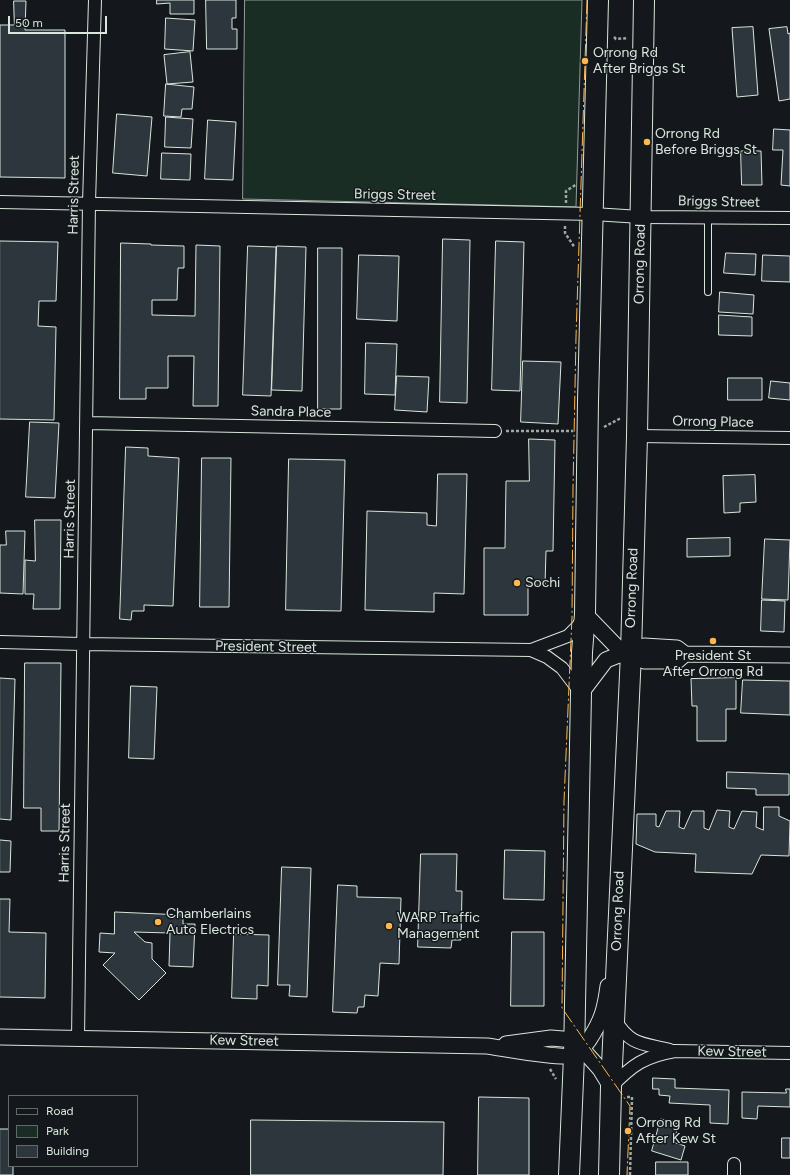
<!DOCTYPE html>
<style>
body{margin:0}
#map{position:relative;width:790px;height:1175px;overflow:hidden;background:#14181c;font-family:Figtree,sans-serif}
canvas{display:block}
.legend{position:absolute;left:8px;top:1095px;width:130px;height:72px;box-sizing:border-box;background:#14181c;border:1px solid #626a69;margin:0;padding:5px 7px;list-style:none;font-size:12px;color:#d8e6dc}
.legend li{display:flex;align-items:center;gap:8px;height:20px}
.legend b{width:20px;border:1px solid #626a69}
.scale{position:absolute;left:8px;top:16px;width:99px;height:18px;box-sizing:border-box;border:2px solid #d8e6dc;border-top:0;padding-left:5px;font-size:12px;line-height:14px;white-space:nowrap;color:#d8e6dc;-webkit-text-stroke:3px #14181c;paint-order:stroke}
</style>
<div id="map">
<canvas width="790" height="1175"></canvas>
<ul class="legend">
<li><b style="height:5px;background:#14181c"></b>Road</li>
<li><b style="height:11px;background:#1a2d24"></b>Park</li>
<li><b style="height:11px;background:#2c363c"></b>Building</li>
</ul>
<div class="scale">50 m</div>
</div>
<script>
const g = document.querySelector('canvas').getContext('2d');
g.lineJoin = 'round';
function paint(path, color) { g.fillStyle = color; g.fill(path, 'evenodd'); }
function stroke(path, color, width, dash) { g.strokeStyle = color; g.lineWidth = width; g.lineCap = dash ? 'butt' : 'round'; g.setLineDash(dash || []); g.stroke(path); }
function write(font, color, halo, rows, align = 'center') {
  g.font = font + ' Figtree,sans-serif'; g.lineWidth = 3; g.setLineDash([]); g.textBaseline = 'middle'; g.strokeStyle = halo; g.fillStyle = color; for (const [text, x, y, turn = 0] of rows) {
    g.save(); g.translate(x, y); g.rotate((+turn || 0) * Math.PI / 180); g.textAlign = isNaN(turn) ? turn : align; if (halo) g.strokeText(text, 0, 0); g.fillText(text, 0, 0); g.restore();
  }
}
const green = new Path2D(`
 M 245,0 L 582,0 L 576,207 L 243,199 Z`);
paint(green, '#1a2d24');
stroke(green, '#939e99', 1);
const building = new Path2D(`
 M 157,0 L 194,0 L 194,14 L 170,14 L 170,3 L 157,4 Z
 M 206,0 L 236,0 L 236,18 L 232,18 L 232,29 L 237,29 L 237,49 L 207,49 Z
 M 14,1 L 26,1 L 25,30 L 65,30 L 65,178 L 0,177 L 0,25 L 14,25 Z
 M 166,18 L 195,20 L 193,51 L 165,49 Z
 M 753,27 L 758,95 L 737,97 L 732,28 Z
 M 787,27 L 788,34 L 790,33 L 790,99 L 779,101 L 769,29 Z
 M 190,52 L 193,82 L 167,84 L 164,55 Z
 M 166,84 L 194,87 L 192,109 L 182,109 L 181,117 L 164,116 Z
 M 117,114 L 152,117 L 147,176 L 113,173 Z
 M 166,117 L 193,119 L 191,148 L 165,147 Z
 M 208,120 L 236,122 L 233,180 L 205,179 Z
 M 774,129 L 790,130 L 790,186 L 781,185 L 783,150 L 773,150 Z
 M 741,151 L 761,151 L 762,185 L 742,185 Z
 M 162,153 L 191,154 L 190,180 L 161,179 Z
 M 443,239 L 470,240 L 467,403 L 440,402 Z
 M 0,241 L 58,242 L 56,301 L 39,301 L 38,326 L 56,327 L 54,420 L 0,419 Z
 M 496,241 L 524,242 L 520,391 L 492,390 Z
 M 121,243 L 151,244 L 151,245 L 184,246 L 184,268 L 178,268 L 177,300 L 152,300 L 152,315 L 195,316 L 196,245 L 220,246 L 218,406 L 193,406 L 194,356 L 168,356 L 168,388 L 146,388 L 146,399 L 120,399 Z
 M 248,246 L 276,247 L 271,396 L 243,395 Z
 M 277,246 L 306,247 L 302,391 L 272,390 Z
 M 318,248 L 342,248 L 341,409 L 318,409 Z
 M 726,253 L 756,254 L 755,275 L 724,273 Z
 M 359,255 L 399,256 L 397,321 L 357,319 Z
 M 763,255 L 790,256 L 790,282 L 762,281 Z
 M 720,292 L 754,295 L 753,314 L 719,312 Z
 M 719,315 L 752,317 L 752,336 L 719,335 Z
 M 366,343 L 397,344 L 395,395 L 365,394 Z
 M 523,361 L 561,362 L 558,424 L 521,422 Z
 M 397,376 L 429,377 L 427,412 L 395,410 Z
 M 728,378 L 762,378 L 762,400 L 728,400 Z
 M 771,381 L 790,383 L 790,400 L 769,398 Z
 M 30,422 L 59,423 L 55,498 L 26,497 Z
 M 529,439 L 555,440 L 553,551 L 546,551 L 545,585 L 528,585 L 528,615 L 484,615 L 484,548 L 505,548 L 506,481 L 529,481 Z
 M 126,447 L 148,448 L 148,456 L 179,458 L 173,606 L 144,605 L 144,611 L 132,611 L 131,620 L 120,619 Z
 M 202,458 L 231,458 L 229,607 L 200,607 Z
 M 289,459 L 345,460 L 341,611 L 286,610 Z
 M 438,474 L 467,474 L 464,594 L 434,593 L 434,612 L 365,610 L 367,511 L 427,513 L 427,525 L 436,526 Z
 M 755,475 L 756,502 L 740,503 L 740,512 L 724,513 L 723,476 Z
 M 35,520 L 61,520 L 60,609 L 33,609 L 34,594 L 25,594 L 25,560 L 35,561 Z
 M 6,531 L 25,531 L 23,594 L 0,593 L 0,545 L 6,545 Z
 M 730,538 L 730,556 L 687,557 L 687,539 Z
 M 765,539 L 790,540 L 788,600 L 762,599 Z
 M 762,600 L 785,601 L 784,632 L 761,631 Z
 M 25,663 L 61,663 L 59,831 L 41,831 L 41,808 L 24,808 Z
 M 0,678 L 15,679 L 11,820 L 0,819 Z
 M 736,678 L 736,709 L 726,709 L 726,741 L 697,741 L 697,706 L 692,706 L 691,679 Z
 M 743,680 L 790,681 L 790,715 L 741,713 Z
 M 131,686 L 157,687 L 154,759 L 129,758 Z
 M 727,772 L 789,774 L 789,795 L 756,795 L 756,789 L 727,788 Z
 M 764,807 L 779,807 L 779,816 L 790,821 L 789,856 L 761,855 L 752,874 L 695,872 L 696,854 L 655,852 L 636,844 L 637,814 L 656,814 L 656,826 L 659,827 L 666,811 L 680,811 L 679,827 L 684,829 L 692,811 L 704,811 L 704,828 L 709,830 L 717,810 L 730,811 L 729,827 L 734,829 L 742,811 L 757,812 L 756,827 L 763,830 Z
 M 0,840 L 11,841 L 10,872 L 0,872 Z
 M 505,850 L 545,851 L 544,900 L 504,899 Z
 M 421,854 L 457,854 L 456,891 L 462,891 L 461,940 L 452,940 L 451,948 L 418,947 Z
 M 282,867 L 311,868 L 307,997 L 289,996 L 290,985 L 278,985 Z
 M 338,885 L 357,886 L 357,897 L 401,898 L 399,964 L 380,963 L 378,996 L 365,995 L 364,1007 L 358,1007 L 357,1013 L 333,1012 Z
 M 0,899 L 10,899 L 9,932 L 46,933 L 45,998 L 0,997 Z
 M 115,912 L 183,915 L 183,924 L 195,924 L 193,967 L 169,966 L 170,933 L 134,932 L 145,942 L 152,943 L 152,959 L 166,973 L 139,1000 L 103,965 L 115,953 L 99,952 L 100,933 L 114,934 Z
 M 512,932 L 544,932 L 544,1006 L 511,1006 Z
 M 234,934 L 269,935 L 268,986 L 257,985 L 257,999 L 232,998 Z
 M 653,1078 L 675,1079 L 675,1088 L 729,1090 L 728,1124 L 710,1123 L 710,1105 L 669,1103 L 670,1096 L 659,1095 L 659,1089 L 653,1089 Z
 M 786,1089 L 790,1089 L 790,1107 L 758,1106 L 757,1119 L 742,1118 L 742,1092 L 786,1093 Z
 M 479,1097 L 529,1098 L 529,1175 L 478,1175 Z
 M 661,1119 L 679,1124 L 673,1142 L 685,1146 L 681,1160 L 652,1151 Z
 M 251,1120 L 444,1122 L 443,1175 L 251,1175 Z
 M 0,1129 L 9,1129 L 9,1166 L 13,1166 L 13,1175 L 0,1175 Z
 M 782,1138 L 790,1138 L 790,1158 L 782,1158 Z
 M 656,1162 L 688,1162 L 688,1175 L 656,1175 Z`);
paint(building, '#2c363c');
stroke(building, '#d8e6dc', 1);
const service = new Path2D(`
 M 708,217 L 708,292`);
const minor = new Path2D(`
 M 0,202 L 593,214 L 641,217 L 790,218
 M 87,423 L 495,431
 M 637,436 L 790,438
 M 0,642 L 82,644 L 531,650 L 547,657 L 562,668 L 581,693
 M 531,650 L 568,636 L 578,626 L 583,618
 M 615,1020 C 631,1046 642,1043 670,1050
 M 78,1038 L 89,203 L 95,0
 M 611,1087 C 632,1065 645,1056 675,1051 L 790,1053
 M 734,1175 L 734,1164`);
const tertiary = new Path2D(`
 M 585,614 L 616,646 L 644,661 L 677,661 L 685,654
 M 581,693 L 606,660 L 616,656 L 631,653 L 644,646 L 677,648 L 685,654 L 790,655
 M 0,1037 L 487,1046 C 502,1048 565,1060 575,1055 C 581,1052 585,1045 589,1040 C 602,1020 605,1009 608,986
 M 506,1044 L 551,1038 L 574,1040 L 600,1069 L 611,1087`);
const trunk = new Path2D(`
 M 569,1175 L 574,1056 L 581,693 L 582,652 L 585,614 L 588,401 L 598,0
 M 609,1175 L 611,1087 L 631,653 L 637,436 L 644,0`);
stroke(service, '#d8e6dc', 8);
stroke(minor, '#d8e6dc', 14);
stroke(tertiary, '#d8e6dc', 17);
stroke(trunk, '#d8e6dc', 22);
stroke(new Path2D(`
 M 614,37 L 616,39 L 628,38
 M 566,203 L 566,191 L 577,184
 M 565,226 L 565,233 L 575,248
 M 604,427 L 621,418
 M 506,431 L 573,431
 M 550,1069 L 556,1079
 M 627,1097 L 632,1097 L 630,1175`), '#9da8a2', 2.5, [3, 2]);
stroke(service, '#14181c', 6);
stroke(minor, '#14181c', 12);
stroke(tertiary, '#14181c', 15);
stroke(trunk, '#14181c', 20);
stroke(new Path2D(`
 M 587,0 L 576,337 L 573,488 L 572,617 L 564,801 L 562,1008 L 630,1106 L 627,1175`), '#ffb74d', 1, [14, 3, 2, 3]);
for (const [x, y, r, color] of [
 [585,61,4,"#ffb74d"],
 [647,142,4,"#ffb74d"],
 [517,583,4,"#ffb74d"],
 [713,641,4,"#ffb74d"],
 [158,922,4,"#ffb74d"],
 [389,926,4,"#ffb74d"],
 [628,1131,4,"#ffb74d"]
]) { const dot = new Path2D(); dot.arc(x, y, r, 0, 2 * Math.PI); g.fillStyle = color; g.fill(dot); stroke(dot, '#14181c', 1.5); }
write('14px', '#d8e6dc', '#14181c', [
 ["Orrong Rd",593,53],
 ["After Briggs St",593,69],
 ["Orrong Rd",655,134],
 ["Before Briggs St",655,150],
 ["Sochi",525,583],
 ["President St",713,656,"center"],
 ["After Orrong Rd",713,672,"center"],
 ["Chamberlains",166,914],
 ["Auto Electrics",166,930],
 ["WARP Traffic",397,918],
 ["Management",397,934],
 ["Orrong Rd",636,1123],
 ["After Kew St",636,1139]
], 'left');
write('14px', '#d8e6dc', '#14181c', [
 ["Harris Street",74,195,-89],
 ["Briggs Street",395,195,1],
 ["Briggs Street",719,202,1],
 ["Orrong Road",640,264,-89],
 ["Sandra Place",291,412,1],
 ["Orrong Place",713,422,1],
 ["Harris Street",70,519,-89],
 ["Orrong Road",632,588,-88],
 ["President Street",266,647,1],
 ["Harris Street",65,843,-89],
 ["Orrong Road",618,911,-88],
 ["Kew Street",244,1041,1],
 ["Kew Street",732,1052,1]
]);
</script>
